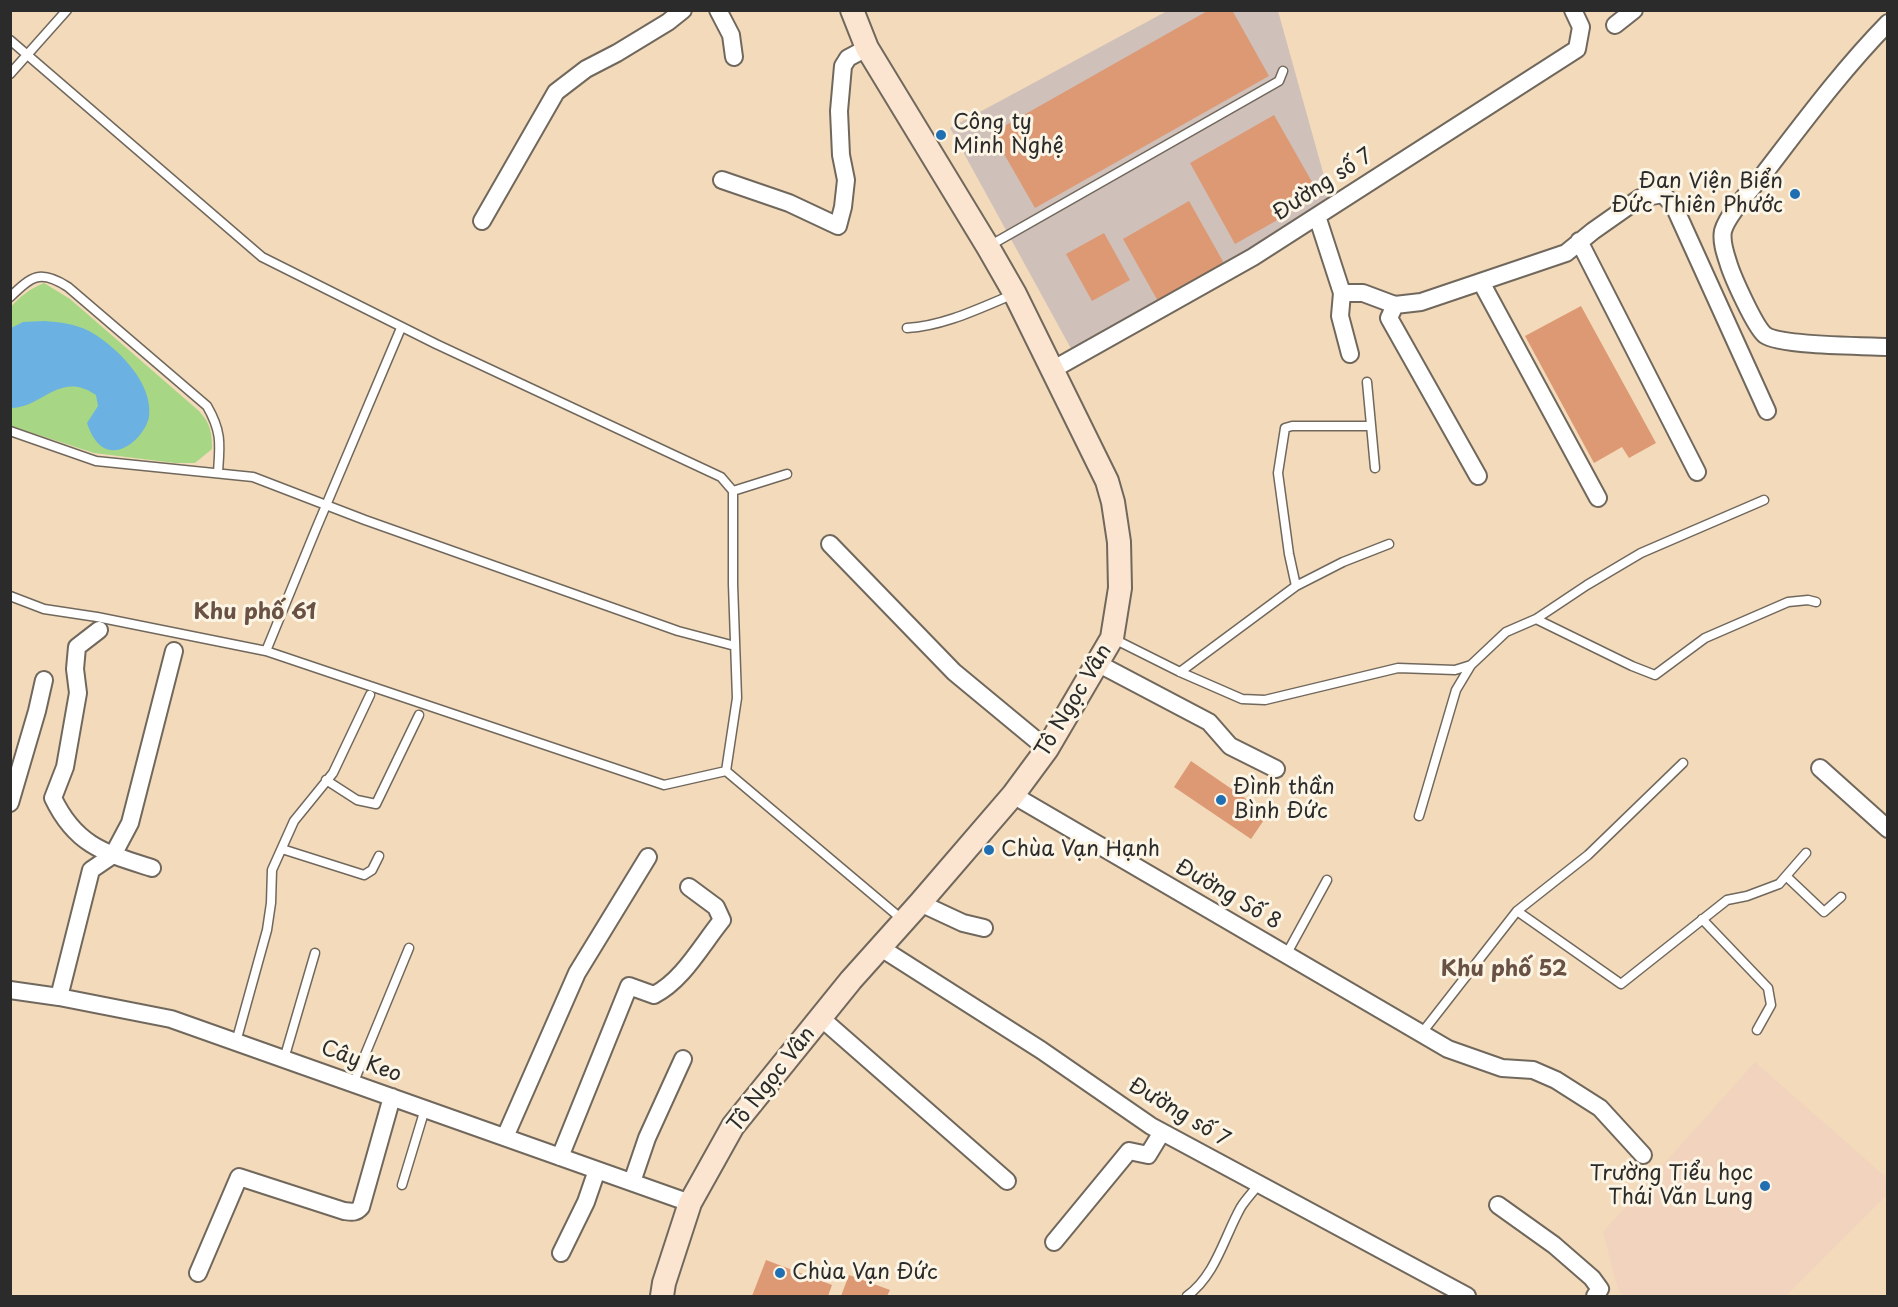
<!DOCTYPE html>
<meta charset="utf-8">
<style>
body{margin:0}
#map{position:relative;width:1898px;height:1307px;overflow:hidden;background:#f2daba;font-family:"Playpen Sans",sans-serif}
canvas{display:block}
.frame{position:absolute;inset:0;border:12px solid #2b2b2b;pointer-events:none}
</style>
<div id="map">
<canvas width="1898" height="1307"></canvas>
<div class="frame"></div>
</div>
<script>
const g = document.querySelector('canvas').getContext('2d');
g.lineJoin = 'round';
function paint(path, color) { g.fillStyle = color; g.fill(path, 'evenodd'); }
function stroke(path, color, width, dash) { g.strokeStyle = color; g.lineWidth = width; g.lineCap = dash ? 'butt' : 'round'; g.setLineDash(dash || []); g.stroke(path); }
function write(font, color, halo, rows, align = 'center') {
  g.font = font + ' "Playpen Sans",sans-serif'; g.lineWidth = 6; g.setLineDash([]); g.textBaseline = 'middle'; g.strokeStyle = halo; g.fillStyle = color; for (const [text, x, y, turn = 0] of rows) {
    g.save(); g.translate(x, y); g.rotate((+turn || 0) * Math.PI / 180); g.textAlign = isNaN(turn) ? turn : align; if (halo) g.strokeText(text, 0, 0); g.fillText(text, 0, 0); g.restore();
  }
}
paint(new Path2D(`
 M 1755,1062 L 1887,1178 L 1887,1195 L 1786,1296 L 1624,1296 L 1618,1290 L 1603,1232 Z`), '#f2d4be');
paint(new Path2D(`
 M 1167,11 L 1278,11 L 1331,201 L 1074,354 L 950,128 Z`), '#cfc0ba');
paint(new Path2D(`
 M 44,283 L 70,299 L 199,411 C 210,423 212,432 212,449 L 195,463 L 175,463 L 94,453 L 11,426 L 11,307 C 20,296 30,289 44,283 Z`), '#a7d684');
paint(new Path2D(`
 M 44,321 C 60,322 75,324 89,331 C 116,346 154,383 149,417 C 145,436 120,460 101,446 C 94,440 90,432 87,423 L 98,406 L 96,395 C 60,370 42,408 11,408 L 11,328 L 23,322 Z`), '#6bb1e2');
paint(new Path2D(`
 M 1209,10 L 1232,10 L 1269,76 L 1035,208 L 992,133 Z
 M 1274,115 L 1320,196 L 1235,244 L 1190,163 Z
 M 1189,201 L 1225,265 L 1159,303 L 1123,239 Z
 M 1104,233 L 1130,280 L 1092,301 L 1066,254 Z
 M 1581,306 L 1656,443 L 1629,458 L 1622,447 L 1594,463 L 1525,336 Z
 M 1191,761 L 1268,814 L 1251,839 L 1174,787 Z
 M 766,1260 L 832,1285 L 828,1296 L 752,1296 Z
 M 849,1275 L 890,1290 L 887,1296 L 841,1296 Z`), '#dd9973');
const service = new Path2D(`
 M 10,40 L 262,257 L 436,344 L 721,477 L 733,491 L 733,584 L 737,698 L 726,771 L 904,921
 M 10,74 L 67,10
 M 989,246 L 1279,81 L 1283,71
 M 10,297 C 32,276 40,269 68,287 L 207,406 C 222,432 220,444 218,472
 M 907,328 C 944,326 980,308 1014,294
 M 1367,382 L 1375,468
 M 10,431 L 96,461 L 253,477 L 365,520 L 678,631 L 735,646
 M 733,491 L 787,474
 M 1296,586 L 1343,562 L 1389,544
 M 10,596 L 44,609 L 97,617 L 266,651 L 316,529 L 401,328
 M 1536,619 L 1587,585 L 1641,553 L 1764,500
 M 1112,638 L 1180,672 L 1242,699 L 1265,700 L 1398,668 L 1455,670 L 1471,665 L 1506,632 L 1536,619 L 1632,666 L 1655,675 L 1705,638 L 1788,602 L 1808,600 L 1816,602
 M 266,651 L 664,785 L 726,771
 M 1180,672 L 1296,586 L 1289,554 L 1278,473 L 1285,428 L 1292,426 L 1370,426
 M 326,780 L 357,800 L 376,804 L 419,715
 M 1419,816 L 1456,690 L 1471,665
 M 282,849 L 364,875 L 372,870 L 379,856
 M 1786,876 L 1824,912 L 1841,897
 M 1517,911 L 1588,855 L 1683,763
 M 1702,919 L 1768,988 L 1771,1005 L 1757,1030
 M 1286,955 L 1327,880
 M 1421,1034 L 1517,911 L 1621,984 L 1727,900 L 1747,896 L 1779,884 L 1806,853
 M 236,1042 L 267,930 L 271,903 L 272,870 L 294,821 L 333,773 L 370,695
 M 284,1059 L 315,953
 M 353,1084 L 409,948
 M 402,1185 L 425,1109
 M 1187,1296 C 1216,1275 1224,1237 1241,1207 C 1246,1199 1253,1192 1259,1184`);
const minor = new Path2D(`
 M 718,10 L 731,35 L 734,57
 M 1888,23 C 1842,70 1803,123 1763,175 C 1752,188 1727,215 1723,231 C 1721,241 1725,253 1728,262 C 1732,276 1755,327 1765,335 C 1780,346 1865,346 1888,347
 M 1615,25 L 1634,10
 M 722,180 L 789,203 L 838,226 L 843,207 L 846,180 L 841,155 L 839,111 L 843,66 L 848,58 L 867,48
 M 1317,216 L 1342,293 L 1340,316 L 1350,354
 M 482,221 L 556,92 L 586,69 L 617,53 L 668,22 L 683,10
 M 1579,241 L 1697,472
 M 1481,282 L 1598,498
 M 1342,293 L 1363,293 L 1395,305 L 1421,302 L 1566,253 L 1593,231 L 1640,198 L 1663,194 L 1674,206 L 1767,411
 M 1395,305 L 1389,318 L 1478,476
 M 1052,370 L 1253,257 L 1577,49 L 1581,27 L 1573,10
 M 830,544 L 954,672 L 1047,749
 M 99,630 L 77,647 L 75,669 L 78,693 L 65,767 L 53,798 C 76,846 105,853 152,868
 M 1097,663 L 1209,722 L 1230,746 L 1276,769
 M 1820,768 L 1888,829
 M 1013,795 L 1448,1049 L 1502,1068 L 1533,1070 L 1556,1080 L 1600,1108 L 1643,1155
 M 10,803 L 37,711 L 44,680
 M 920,903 L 963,923 L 984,928
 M 881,948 L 1041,1050 L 1151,1126 L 1467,1296
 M 10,990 L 59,997 L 171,1019 L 690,1203
 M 59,997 L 91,870 L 113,855 L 130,823 L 174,651
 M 821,1018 L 1007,1181
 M 505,1137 L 577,973 L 648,857
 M 560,1157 L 629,986 L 654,995 C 683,980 701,946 722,920 L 716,907 L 689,887
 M 632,1182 L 647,1138 L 683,1059
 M 1498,1205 L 1554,1245 L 1592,1278 L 1600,1289 L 1595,1296
 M 1054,1242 L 1129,1151 L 1148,1155 L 1162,1132
 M 561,1253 L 586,1202 L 597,1170
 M 198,1273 L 239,1177 L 344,1211 C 352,1212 356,1213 361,1207 L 392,1097`);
const secondary = new Path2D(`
 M 662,1296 L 664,1283 L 690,1203 L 733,1126 L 851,980 L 920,903 L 1013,795 L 1047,749 L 1112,638 L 1120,588 L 1119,542 L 1113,502 L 1107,481 L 1015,294 L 988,247 L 867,48 L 852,10`);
stroke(service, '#71685d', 11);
stroke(minor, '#71685d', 20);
stroke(secondary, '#71685d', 26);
stroke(service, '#fff', 8);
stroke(minor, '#fff', 16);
stroke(secondary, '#fce5d0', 22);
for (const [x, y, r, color] of [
 [941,135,6,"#1f6fb2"],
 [1795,194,6,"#1f6fb2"],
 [1221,800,6,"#1f6fb2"],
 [989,850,6,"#1f6fb2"],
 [1765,1186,6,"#1f6fb2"],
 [780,1273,6,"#1f6fb2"]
]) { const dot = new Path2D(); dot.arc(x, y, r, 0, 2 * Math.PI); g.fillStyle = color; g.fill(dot); stroke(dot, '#fcf5e5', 2); }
write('21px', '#2b2b2b', '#fcf5e5', [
 ["Công ty",953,123],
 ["Minh Nghệ",953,147],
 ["Đan Viện Biển",1783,182,"right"],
 ["Đức Thiên Phước",1783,206,"right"],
 ["Đình thần",1233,788],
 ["Bình Đức",1233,812],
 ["Chùa Vạn Hạnh",1001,850],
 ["Trường Tiểu học",1753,1174,"right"],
 ["Thái Văn Lung",1753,1198,"right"],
 ["Chùa Vạn Đức",792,1273]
], 'left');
write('21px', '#2b2b2b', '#fcf5e5', [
 ["Đường số 7",1323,185,-33],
 ["Tô Ngọc Vân",1074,701,-59],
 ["Đường Số 8",1228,895,30],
 ["Cây Keo",361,1062,20],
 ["Tô Ngọc Vân",772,1080,-52],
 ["Đường số 7",1179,1113,31]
]);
write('bold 22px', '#695244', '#fcf5e5', [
 ["Khu phố 61",255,613],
 ["Khu phố 52",1504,970]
]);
</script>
